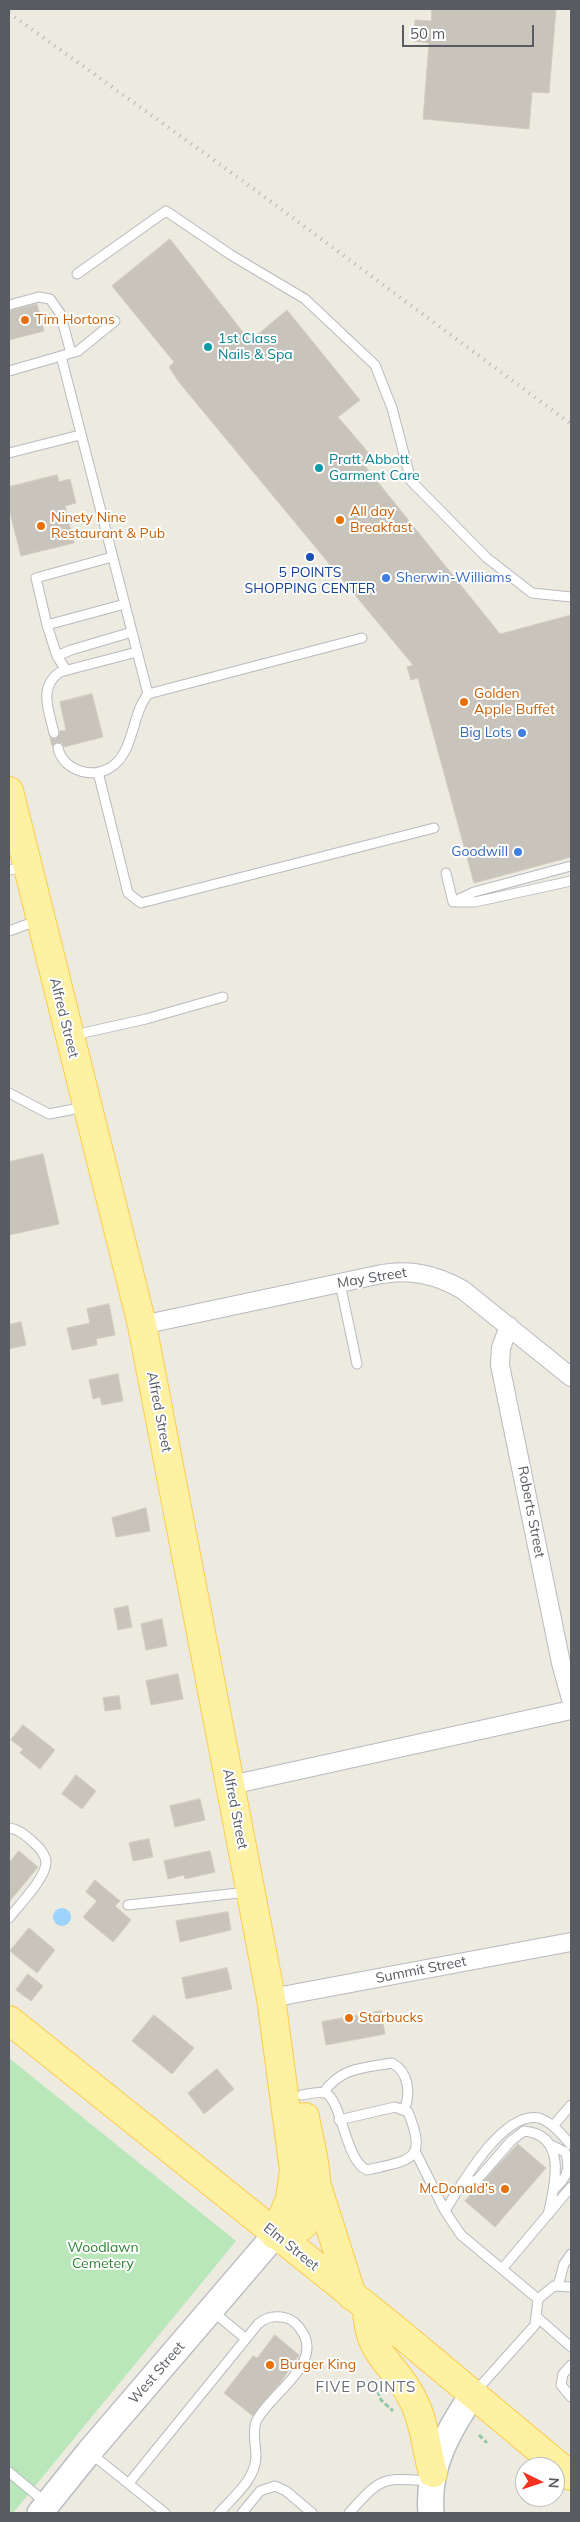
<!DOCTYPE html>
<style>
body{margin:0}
#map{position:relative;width:580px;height:2522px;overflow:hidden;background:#edeadf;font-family:Mulish,sans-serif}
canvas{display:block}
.frame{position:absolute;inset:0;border:10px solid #585c62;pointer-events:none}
.north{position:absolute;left:515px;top:2457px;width:50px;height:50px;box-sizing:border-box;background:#fff;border:1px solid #bcbec0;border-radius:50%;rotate:94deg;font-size:14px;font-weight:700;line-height:20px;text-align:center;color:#585c62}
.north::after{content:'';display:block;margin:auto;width:18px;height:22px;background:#f4321e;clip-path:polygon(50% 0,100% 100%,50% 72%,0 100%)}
.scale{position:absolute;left:402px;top:25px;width:132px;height:22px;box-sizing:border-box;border:2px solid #585c62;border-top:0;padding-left:6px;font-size:15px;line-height:18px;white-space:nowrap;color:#585c62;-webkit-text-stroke:4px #fff;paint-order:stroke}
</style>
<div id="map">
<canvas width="580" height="2522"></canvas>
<div class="frame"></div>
<div class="north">N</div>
<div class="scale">50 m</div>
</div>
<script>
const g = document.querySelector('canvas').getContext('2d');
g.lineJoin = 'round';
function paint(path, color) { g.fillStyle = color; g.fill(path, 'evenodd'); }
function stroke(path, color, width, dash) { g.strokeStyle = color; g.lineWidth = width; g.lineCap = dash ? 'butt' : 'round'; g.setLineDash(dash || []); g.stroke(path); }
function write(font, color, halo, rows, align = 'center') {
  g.font = font + ' Mulish,sans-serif'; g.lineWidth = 4; g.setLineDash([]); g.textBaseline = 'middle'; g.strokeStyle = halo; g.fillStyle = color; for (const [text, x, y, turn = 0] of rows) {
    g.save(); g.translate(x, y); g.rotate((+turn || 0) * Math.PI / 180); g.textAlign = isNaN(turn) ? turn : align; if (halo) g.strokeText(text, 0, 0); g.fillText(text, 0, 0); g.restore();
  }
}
paint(new Path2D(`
 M 9,2058 L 236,2241 L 13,2513 L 9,2513 Z`), '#b9e7ba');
paint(new Path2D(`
 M53 1917a9 9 0 1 1 18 0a9 9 0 1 1-18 0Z`), '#9dd3ff');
const building = new Path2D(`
 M 432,9 L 556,9 L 549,93 L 532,92 L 529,129 L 423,119 L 429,43 L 414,41 L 415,20 L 431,21 Z
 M 170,239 L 250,341 L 287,310 L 360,400 L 338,417 L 373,458 L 365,466 L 500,634 L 571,615 L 571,857 L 474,883 L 418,678 L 411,680 L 407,667 L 413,665 L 178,381 L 169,367 L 174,362 L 112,286 Z
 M 37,304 L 44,331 L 9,340 L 9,311 Z
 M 57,475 L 59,482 L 70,479 L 76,503 L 65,506 L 74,543 L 21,556 L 9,509 L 9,487 Z
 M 92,694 L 103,737 L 64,747 L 62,743 L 56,742 L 52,746 L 50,738 L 56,739 L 60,731 L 66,730 L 60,702 Z
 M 43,1154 L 59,1224 L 9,1235 L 9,1162 Z
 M 109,1304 L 115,1335 L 96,1339 L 97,1345 L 72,1350 L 67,1328 L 90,1323 L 87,1309 Z
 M 21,1322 L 26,1345 L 9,1349 L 9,1325 Z
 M 118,1374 L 123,1401 L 102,1405 L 100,1397 L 93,1399 L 89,1380 Z
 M 146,1508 L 150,1531 L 116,1537 L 112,1518 Z
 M 128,1606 L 132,1627 L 118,1630 L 114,1609 Z
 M 162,1619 L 167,1646 L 146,1650 L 141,1624 Z
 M 178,1674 L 183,1699 L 151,1705 L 146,1681 Z
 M 119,1696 L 121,1709 L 105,1711 L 103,1698 Z
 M 23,1725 L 55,1750 L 40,1769 L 20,1753 L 23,1749 L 11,1740 Z
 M 76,1775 L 96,1791 L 82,1809 L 62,1794 Z
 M 200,1799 L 205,1820 L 175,1827 L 170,1806 Z
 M 149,1839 L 153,1857 L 133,1861 L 129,1843 Z
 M 19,1851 L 38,1867 L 9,1902 L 9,1863 Z
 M 210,1851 L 215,1872 L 185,1879 L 184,1875 L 168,1879 L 164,1861 Z
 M 95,1880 L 120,1901 L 115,1906 L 131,1920 L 113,1942 L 83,1917 L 97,1901 L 86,1892 Z
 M 228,1912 L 231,1930 L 180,1942 L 176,1921 Z
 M 29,1928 L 55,1950 L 37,1973 L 10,1951 Z
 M 227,1968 L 232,1989 L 186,1999 L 182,1978 Z
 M 28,1974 L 43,1986 L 31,2001 L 16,1990 Z
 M 381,2011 L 385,2034 L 326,2045 L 322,2022 Z
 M 154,2015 L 194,2048 L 172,2074 L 132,2041 Z
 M 217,2069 L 234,2089 L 204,2114 L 188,2093 Z
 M 518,2144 L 546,2168 L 495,2227 L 465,2201 Z
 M 275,2335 L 299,2355 L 283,2379 L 253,2416 L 224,2393 L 253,2356 L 257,2358 Z`);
paint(building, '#c8c4bc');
stroke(building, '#d2ccbd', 1);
const lane = new Path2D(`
 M 77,274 L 166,211 L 231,255 L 305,299 L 375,365 L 392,408 L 411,481 L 487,558 L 532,593 L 571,597
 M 9,305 L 39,297 L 50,299 L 60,313 L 71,353
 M 115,321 L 78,351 L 61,356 L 148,694 L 362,638
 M 9,371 L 61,356
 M 9,453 L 80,435
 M 112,557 L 36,578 L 47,625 L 125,604
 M 47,625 L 57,656 L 66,670
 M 57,656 L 71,650 L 132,632
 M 54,733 C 49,711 38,687 60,672 L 137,652
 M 58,748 C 63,772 97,781 115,764 C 134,748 132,714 148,694
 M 98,772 L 128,893 L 141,903 L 434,828
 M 9,870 L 26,866
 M 446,873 L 453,902
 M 453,902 L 474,892 L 571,866
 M 456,902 L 475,902 L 571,881
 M 9,931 L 39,920
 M 74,1035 L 146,1019 L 223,997
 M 9,1093 L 49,1114 L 85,1107
 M 340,1283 L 357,1364
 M 9,1828 C 18,1829 25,1835 32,1841 C 39,1847 46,1854 46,1863 C 45,1879 19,1905 9,1918
 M 128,1905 L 248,1892
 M 323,2093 C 342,2067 363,2068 392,2063 C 409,2072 411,2094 404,2110
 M 302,2095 C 308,2094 319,2091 325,2093 C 342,2099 345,2161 367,2170 C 411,2160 428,2161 408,2112 L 395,2107 L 339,2120
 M 553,2126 L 571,2105
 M 551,2145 L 565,2152 C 572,2169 566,2179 553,2190
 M 415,2151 L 445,2211 L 461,2235 L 538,2299 L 535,2325 L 475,2392
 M 461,2184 L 477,2180 L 511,2141 L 524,2131 C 568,2135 555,2185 548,2215
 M 445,2211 C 461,2185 503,2110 539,2118 C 552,2122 563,2136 571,2145
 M 502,2269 L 571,2187
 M 558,2286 L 564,2264 L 571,2254
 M 538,2299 L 554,2286 L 571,2287
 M 211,2310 L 246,2339
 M 537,2317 L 571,2347
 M 571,2365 L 563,2374 L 561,2385 L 571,2397
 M 89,2452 L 165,2513
 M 9,2472 L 45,2502
 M 129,2483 L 258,2324 C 266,2317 274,2315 286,2318 C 294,2320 299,2326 303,2333 C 322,2366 268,2395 256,2422 C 252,2433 256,2446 256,2457 C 255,2480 234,2496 219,2513
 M 242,2513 L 260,2491 L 275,2486 L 286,2491 L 312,2513
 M 349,2513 C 382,2476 382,2478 430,2481`);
const street = new Path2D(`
 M 142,1325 L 382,1274 C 412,1269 437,1275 463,1290 L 571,1377
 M 509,1326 L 501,1348 L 500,1365 L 561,1663 L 571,1699
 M 231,1785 L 571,1710
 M 271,1998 L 571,1942`);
const secondary = new Path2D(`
 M 40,2513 L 89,2452 L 275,2235
 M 431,2513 C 427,2467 448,2431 473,2394`);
const primary = new Path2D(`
 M 9,791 L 142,1325 L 271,1998 L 294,2170 L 290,2199 L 275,2235
 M 9,2020 L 396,2330 L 571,2476
 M 318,2189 L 352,2296
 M 275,2235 C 338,2231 312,2158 305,2117
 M 367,2307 C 368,2359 395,2361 414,2402 C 425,2424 426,2449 433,2473`);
stroke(lane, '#b8bac0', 11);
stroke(street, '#b8bac0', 20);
stroke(secondary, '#b8bcc3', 28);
stroke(primary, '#fbcc4b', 30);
stroke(new Path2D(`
 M 375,2384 L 381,2400 L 393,2411
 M 479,2435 L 487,2443`), '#92c8a2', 3, [5, 2.5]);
stroke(lane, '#fff', 9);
stroke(street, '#fff', 18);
stroke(secondary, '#fff', 25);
stroke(primary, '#fff1a2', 28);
stroke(new Path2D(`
 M 9,13 L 243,181 L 571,424`), '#b2b3b3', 4, [1, 6]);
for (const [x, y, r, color] of [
 [25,320,5,"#e8710a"],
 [208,347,5,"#0f9aa8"],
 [319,468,5,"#0f9aa8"],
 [340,520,5,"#e8710a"],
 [41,526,5,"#e8710a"],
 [310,557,5,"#1a4fb4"],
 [386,578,5,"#3f7fe0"],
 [464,702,5,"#e8710a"],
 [522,733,5,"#3f7fe0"],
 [518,852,5,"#3f7fe0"],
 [349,2018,5,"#e8710a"],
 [505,2189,5,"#e8710a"],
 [270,2365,5,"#e8710a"]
]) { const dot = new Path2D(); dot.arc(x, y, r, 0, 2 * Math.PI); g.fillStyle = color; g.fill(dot); stroke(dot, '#fff', 2); }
write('14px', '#c56008', '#fff', [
 ["Tim Hortons",35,320],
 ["All day",350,512],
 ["Breakfast",350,528],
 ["Ninety Nine",51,518],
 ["Restaurant & Pub",51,534],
 ["Golden",474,694],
 ["Apple Buffet",474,710],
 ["Starbucks",359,2018],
 ["McDonald's",495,2189,"right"],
 ["Burger King",280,2365]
], 'left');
write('14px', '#0d838f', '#fff', [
 ["1st Class",218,339],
 ["Nails & Spa",218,355],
 ["Pratt Abbott",329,460],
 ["Garment Care",329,476]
], 'left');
write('14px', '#164399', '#fff', [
 ["5 POINTS",310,573],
 ["SHOPPING CENTER",310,589]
]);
write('14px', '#366cbe', '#fff', [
 ["Sherwin-Williams",396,578,"left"],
 ["Big Lots",512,733],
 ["Goodwill",508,852]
], 'right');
write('14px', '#585c62', '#fff', [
 ["Alfred Street",64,1018,76],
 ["May Street",372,1278,-9],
 ["Alfred Street",159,1412,79],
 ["Roberts Street",531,1512,79],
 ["Alfred Street",235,1809,79],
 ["Summit Street",421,1970,-11],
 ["Elm Street",291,2247,39],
 ["West Street",157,2373,-49]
]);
write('14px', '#2e8433', '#fff', [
 ["Woodlawn",103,2248],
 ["Cemetery",103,2264]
]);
g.letterSpacing = '1px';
write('15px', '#696e74', '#fff', [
 ["FIVE POINTS",366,2387]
]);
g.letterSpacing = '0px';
</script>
